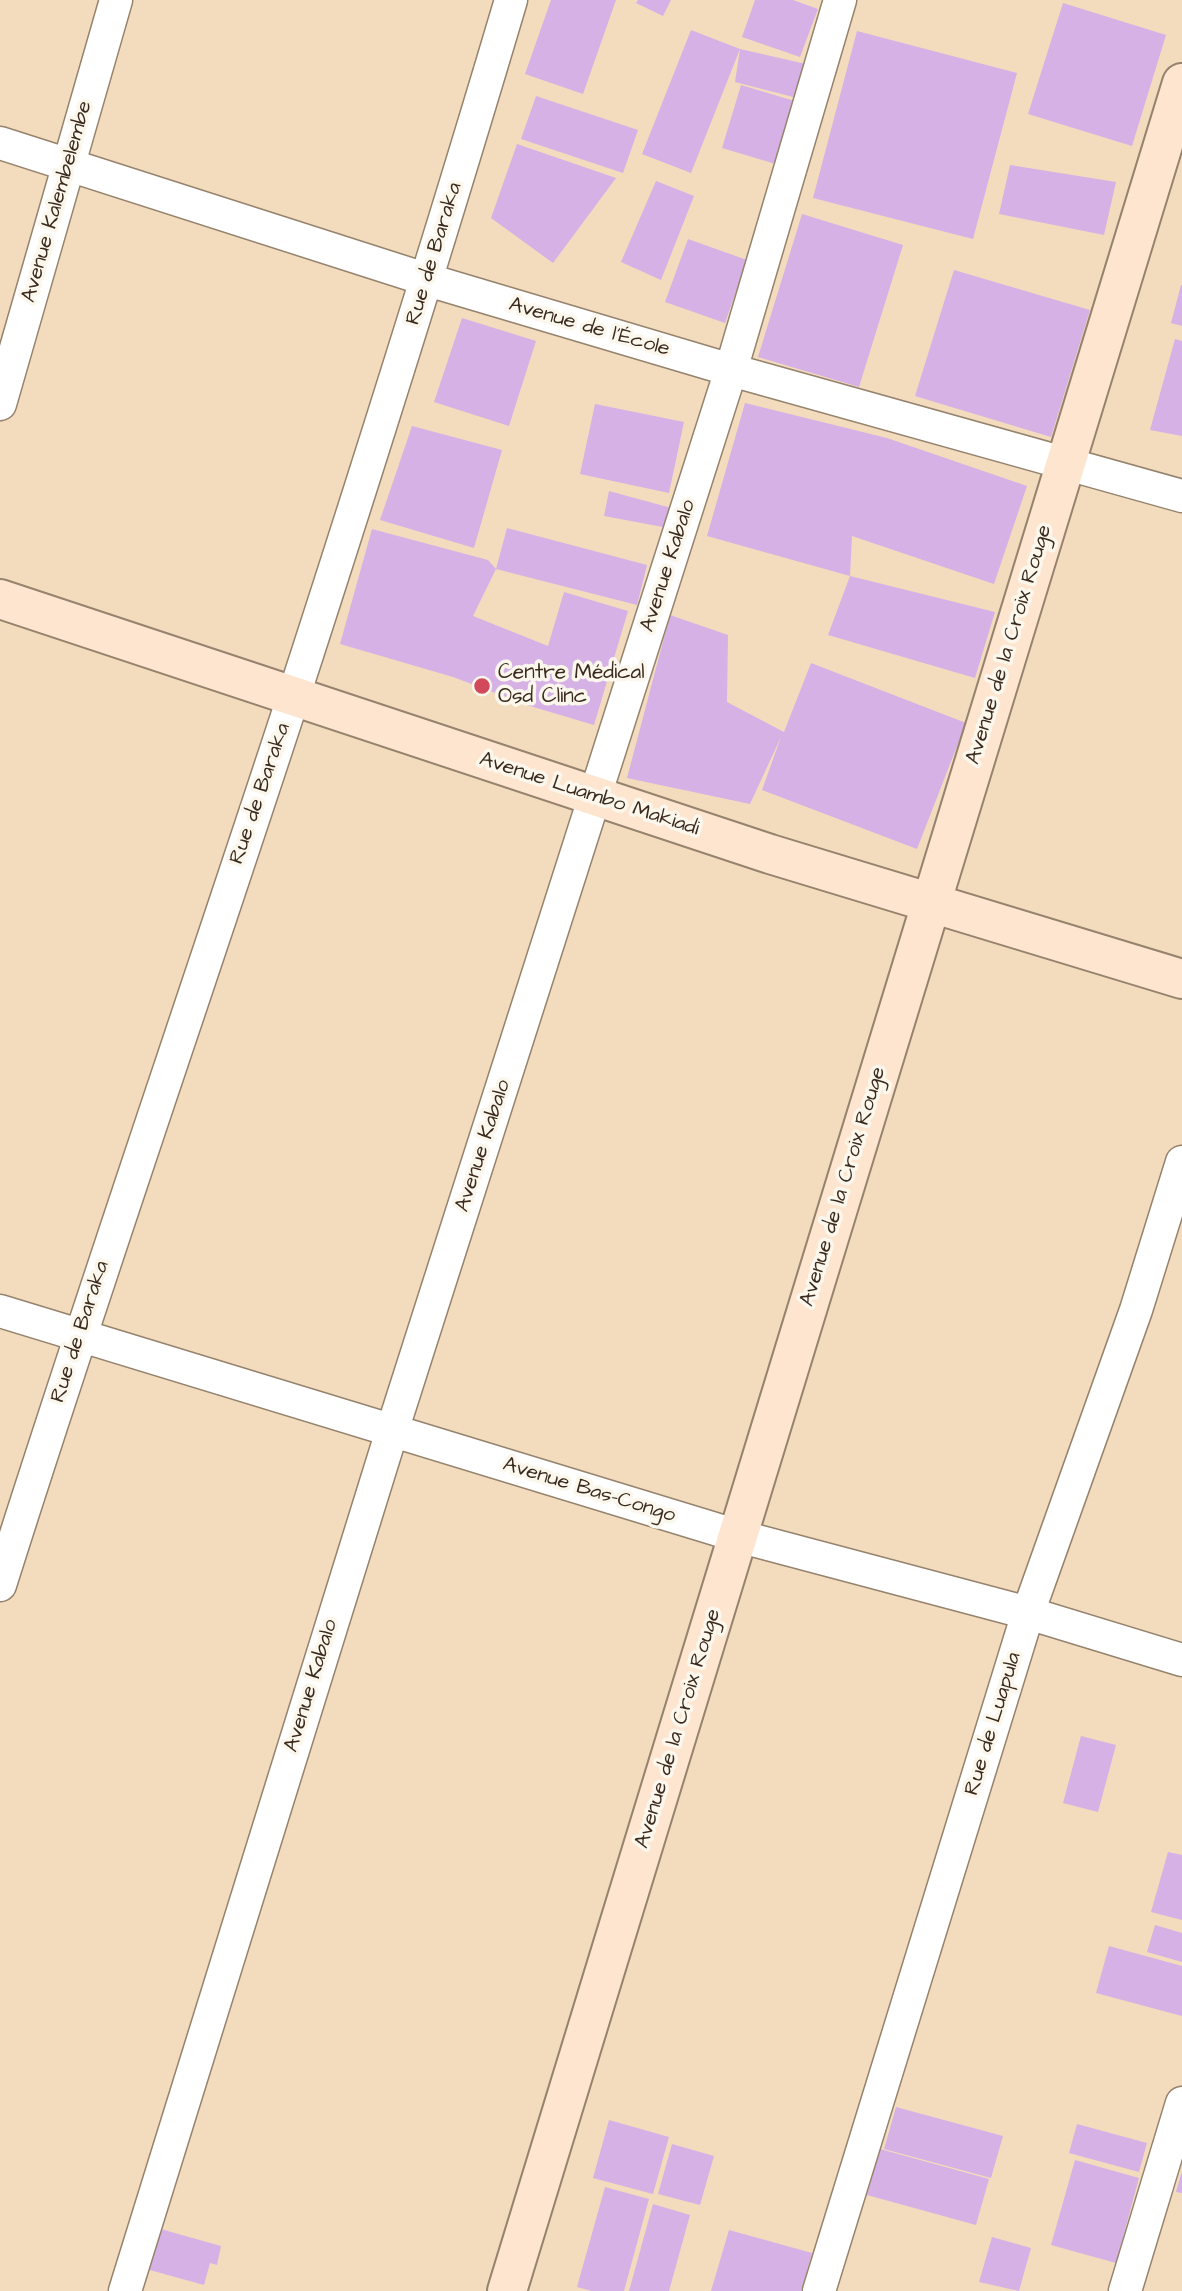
<!DOCTYPE html>
<meta charset="utf-8">
<style>
body{margin:0}
canvas{display:block;background:#f2dcbd}
</style>
<canvas width="1182" height="2291"></canvas>
<script>
const g = document.querySelector('canvas').getContext('2d');
g.lineJoin = 'round';
function paint(path, color) { g.fillStyle = color; g.fill(path, 'evenodd'); }
function stroke(path, color, width, dash) { g.strokeStyle = color; g.lineWidth = width; g.lineCap = dash ? 'butt' : 'round'; g.setLineDash(dash || []); g.stroke(path); }
function write(font, color, halo, rows, align = 'center') {
  g.font = font + ' "Architects Daughter",sans-serif'; g.lineWidth = 7; g.setLineDash([]); g.textBaseline = 'middle'; g.strokeStyle = halo; g.fillStyle = color; for (const [text, x, y, turn = 0] of rows) {
    g.save(); g.translate(x, y); g.rotate((+turn || 0) * Math.PI / 180); g.textAlign = isNaN(turn) ? turn : align; if (halo) g.strokeText(text, 0, 0); g.fillText(text, 0, 0); g.restore();
  }
}
paint(new Path2D(`
 M 551,0 L 616,0 L 583,94 L 525,74 Z
 M 638,0 L 671,0 L 663,16 L 636,3 Z
 M 755,0 L 793,0 L 818,9 L 800,57 L 742,37 Z
 M 1063,3 L 1166,35 L 1132,146 L 1028,114 Z
 M 691,30 L 740,49 L 806,64 L 797,98 L 735,82 L 740,49 L 691,173 L 642,154 Z
 M 857,31 L 1017,73 L 973,239 L 813,198 Z
 M 741,85 L 798,102 L 779,165 L 722,148 Z
 M 536,96 L 638,130 L 623,173 L 521,139 Z
 M 517,144 L 616,178 L 553,263 L 491,218 Z
 M 1010,165 L 1116,182 L 1104,235 L 999,214 Z
 M 656,181 L 694,196 L 661,280 L 621,262 Z
 M 802,214 L 903,245 L 859,387 L 758,357 Z
 M 688,239 L 747,260 L 725,323 L 665,302 Z
 M 954,270 L 1090,310 L 1051,437 L 915,396 Z
 M 1181,285 L 1182,285 L 1182,326 L 1171,323 Z
 M 462,318 L 536,341 L 509,426 L 434,402 Z
 M 1175,339 L 1182,341 L 1182,436 L 1150,430 Z
 M 745,403 L 887,438 L 1027,486 L 994,584 L 852,536 L 850,576 L 707,536 Z
 M 595,404 L 684,422 L 669,493 L 580,474 Z
 M 412,426 L 502,450 L 474,548 L 380,520 Z
 M 609,491 L 675,509 L 663,527 L 604,516 Z
 M 507,528 L 647,565 L 637,605 L 496,569 Z
 M 372,529 L 488,560 L 496,569 L 473,616 L 548,646 L 564,592 L 628,611 L 594,725 L 530,706 L 453,677 L 340,644 Z
 M 850,576 L 995,612 L 975,678 L 828,635 Z
 M 670,615 L 728,635 L 727,702 L 784,732 L 811,663 L 966,723 L 917,849 L 762,790 L 781,737 L 750,804 L 627,778 Z
 M 1081,1736 L 1116,1745 L 1098,1812 L 1063,1803 Z
 M 1168,1852 L 1182,1855 L 1182,1920 L 1151,1912 Z
 M 1155,1925 L 1182,1933 L 1182,1962 L 1147,1952 Z
 M 1109,1946 L 1182,1966 L 1182,2016 L 1096,1993 Z
 M 896,2107 L 1003,2136 L 991,2178 L 884,2149 Z
 M 609,2120 L 669,2137 L 653,2194 L 593,2178 Z
 M 1077,2124 L 1147,2143 L 1139,2172 L 1069,2153 Z
 M 672,2144 L 714,2156 L 700,2205 L 658,2194 Z
 M 880,2149 L 989,2179 L 976,2225 L 867,2195 Z
 M 1075,2160 L 1139,2178 L 1116,2263 L 1051,2245 Z
 M 1181,2174 L 1182,2174 L 1182,2193 L 1176,2192 Z
 M 605,2187 L 649,2199 L 624,2291 L 592,2291 L 577,2287 Z
 M 653,2204 L 690,2215 L 669,2291 L 629,2291 Z
 M 157,2228 L 221,2246 L 217,2265 L 210,2263 L 204,2285 L 146,2269 Z
 M 729,2230 L 812,2253 L 801,2291 L 711,2291 Z
 M 992,2237 L 1031,2248 L 1019,2291 L 979,2282 Z`), '#d5b1e5');
const street = new Path2D(`
 M 0,143 L 428,280 L 731,370 L 1182,496
 M 0,404 L 116,0
 M 0,1311 L 738,1536 L 1028,1613 L 1182,1660
 M 0,1585 C 94,1287 197,992 294,695 C 369,464 442,233 511,0
 M 125,2291 L 392,1431 L 731,370 L 840,0
 M 819,2291 L 1028,1613 L 1136,1310 L 1182,1162
 M 1125,2291 L 1182,2103`);
const secondary = new Path2D(`
 M 0,599 L 770,854 L 1182,979
 M 507,2291 L 1182,83`);
stroke(street, '#96836e', 35);
stroke(secondary, '#96836e', 42);
stroke(street, '#fff', 32);
stroke(secondary, '#fde5d0', 38);
for (const [x, y, r, color] of [
 [482,686,9,"#d1495b"]
]) { const dot = new Path2D(); dot.arc(x, y, r, 0, 2 * Math.PI); g.fillStyle = color; g.fill(dot); stroke(dot, '#fbf7ec', 2.5); }
write('21px', '#3b2a1e', '#fbf7ec', [
 ["Avenue Kalembelembe",58,202,-74],
 ["Rue de Baraka",435,254,-73],
 ["Avenue de l’École",589,328,16],
 ["Avenue Kabalo",669,566,-72],
 ["Avenue de la Croix Rouge",1010,645,-73],
 ["Rue de Baraka",261,794,-71],
 ["Avenue Luambo Makiadi",589,795,18],
 ["Avenue Kabalo",484,1146,-72],
 ["Avenue de la Croix Rouge",844,1187,-73],
 ["Rue de Baraka",81,1332,-72],
 ["Avenue Bas-Congo",589,1491,17],
 ["Avenue Kabalo",312,1686,-73],
 ["Rue de Luapula",994,1724,-73],
 ["Avenue de la Croix Rouge",679,1729,-73]
]);
write('21px', '#3b2a1e', '#fbf7ec', [
 ["Centre Médical",498,674],
 ["Osd Clinc",498,698]
], 'left');
</script>
